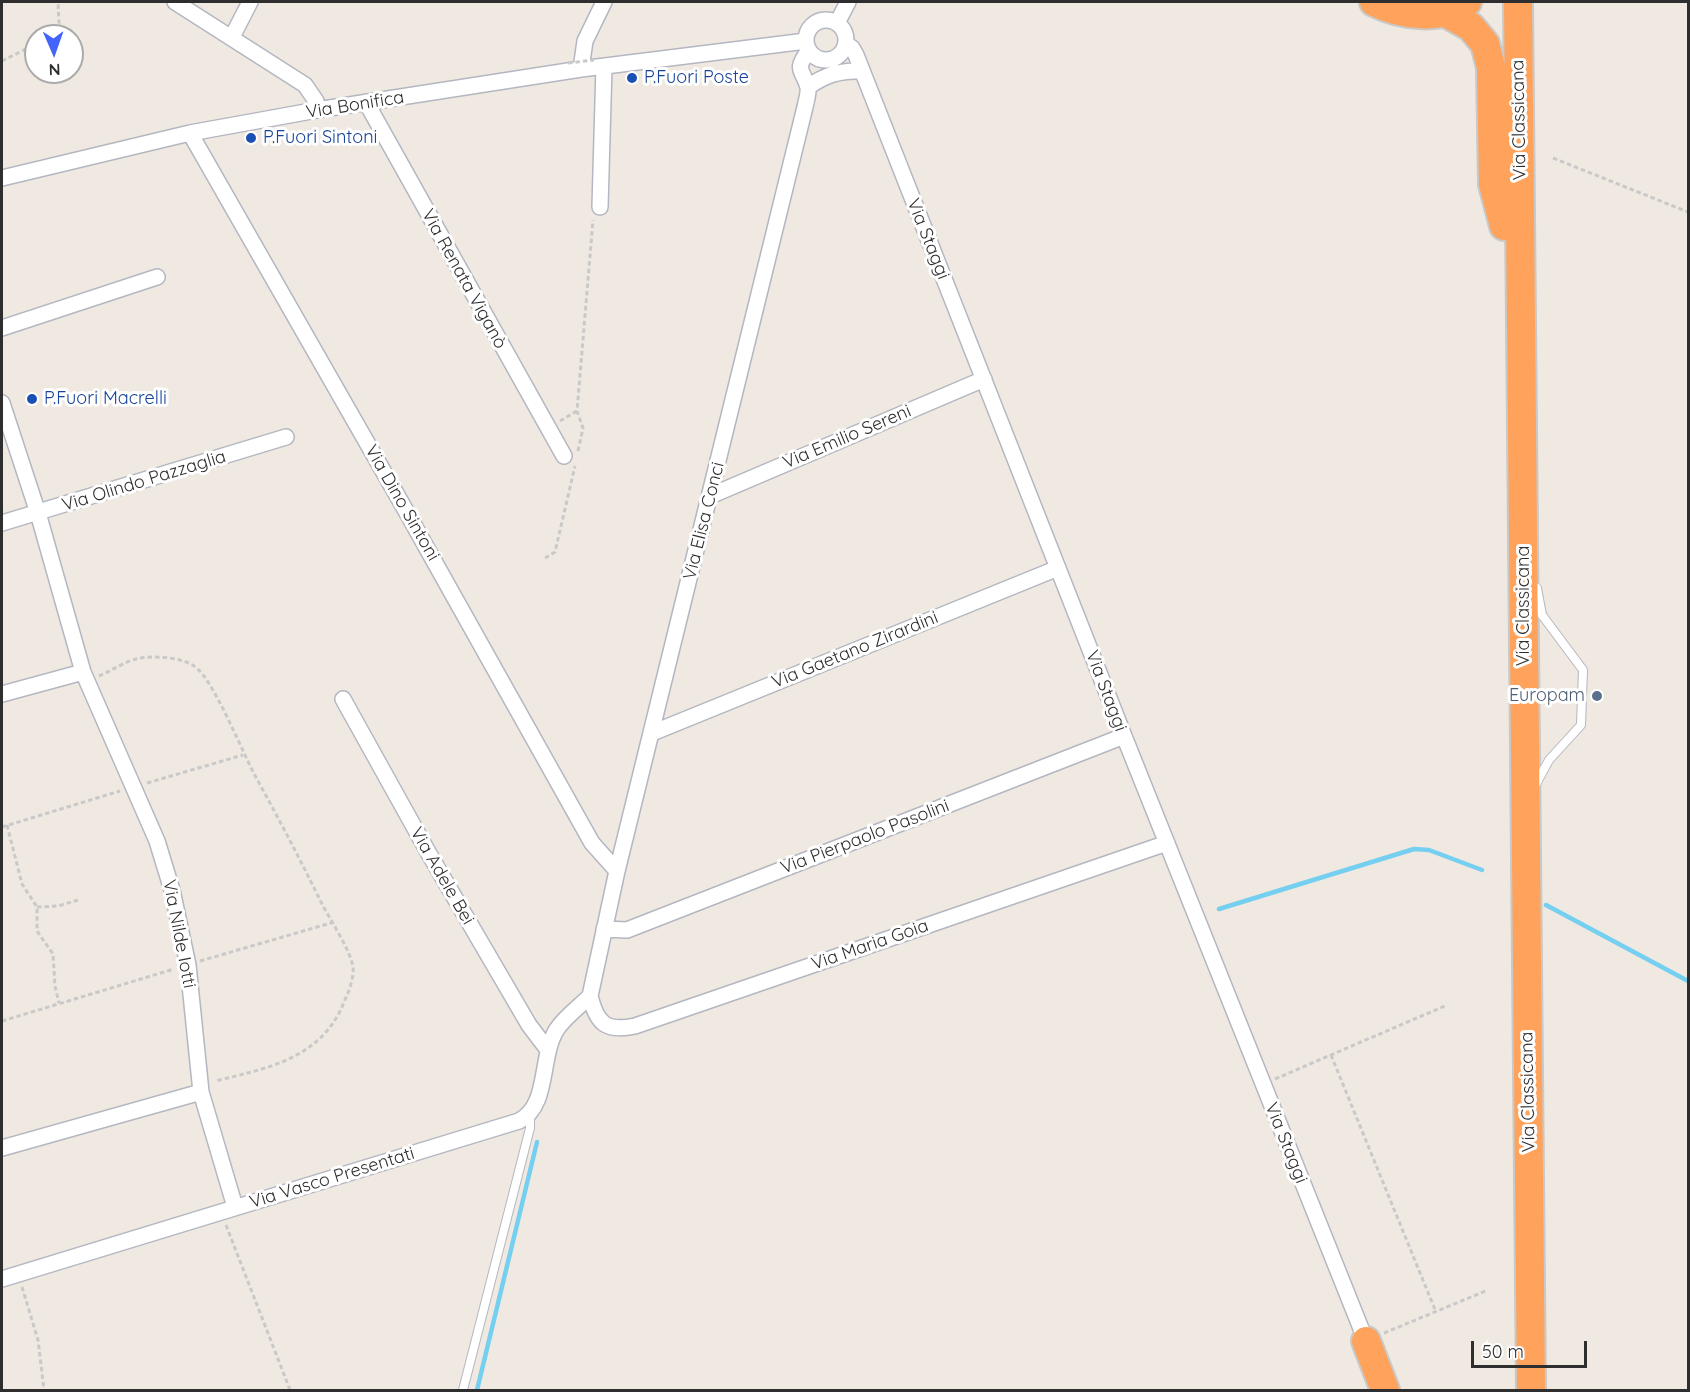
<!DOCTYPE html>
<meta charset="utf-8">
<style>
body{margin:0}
#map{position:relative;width:1690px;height:1392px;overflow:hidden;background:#efe9e1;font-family:Quicksand,sans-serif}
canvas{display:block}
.frame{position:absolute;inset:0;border:3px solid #2e2e2e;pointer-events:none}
.north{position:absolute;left:24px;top:24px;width:60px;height:60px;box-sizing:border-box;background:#fff;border:2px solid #ababab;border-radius:50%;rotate:178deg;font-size:16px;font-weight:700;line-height:24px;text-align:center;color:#2e2e2e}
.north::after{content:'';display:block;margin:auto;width:21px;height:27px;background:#4264fb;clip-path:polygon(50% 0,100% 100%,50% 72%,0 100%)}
.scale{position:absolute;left:1471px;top:1341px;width:116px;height:27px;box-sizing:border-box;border:3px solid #2e2e2e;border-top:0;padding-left:8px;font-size:18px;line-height:21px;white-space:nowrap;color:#2e2e2e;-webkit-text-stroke:4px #fff;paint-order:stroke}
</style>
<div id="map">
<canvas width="1690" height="1392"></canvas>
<div class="frame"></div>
<div class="north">N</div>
<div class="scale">50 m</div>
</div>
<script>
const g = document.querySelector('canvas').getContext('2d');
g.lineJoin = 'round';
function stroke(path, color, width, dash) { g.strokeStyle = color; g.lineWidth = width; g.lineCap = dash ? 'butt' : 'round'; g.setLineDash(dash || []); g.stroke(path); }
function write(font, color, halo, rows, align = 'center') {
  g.font = font + ' Quicksand,sans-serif'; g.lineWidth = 6; g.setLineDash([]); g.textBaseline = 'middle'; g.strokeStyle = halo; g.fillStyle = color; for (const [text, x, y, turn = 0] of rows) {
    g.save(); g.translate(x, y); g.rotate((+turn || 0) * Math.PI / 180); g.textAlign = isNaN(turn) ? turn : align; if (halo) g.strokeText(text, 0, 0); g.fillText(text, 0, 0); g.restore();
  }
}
stroke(new Path2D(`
 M 1546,905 L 1688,981
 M 1219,909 L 1414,849 L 1429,850 L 1482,870
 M 477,1390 L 537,1142`), '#75cff0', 4.5);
const lane = new Path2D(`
 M 1535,786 L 1549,760 L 1581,725 L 1583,670 L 1542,615 L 1537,588
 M 463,1390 L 530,1128 L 530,1115`);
const street = new Path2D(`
 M 175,2 L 305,85 L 316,101 L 317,110
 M806 40a20 20 0 1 1 40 0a20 20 0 1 1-40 0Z
 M 837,23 L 848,2
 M 232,37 L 250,2
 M 846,44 L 852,48 L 856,55 L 1124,736 L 1366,1341
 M 809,50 C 794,71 802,68 808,87 C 809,92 806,102 805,107 L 617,871 L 590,996 C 597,1024 606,1032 635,1026 L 1167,843
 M 581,69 L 585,41 L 604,2
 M 808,87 C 825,75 840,70 861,71
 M 366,102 L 564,456
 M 190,133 L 406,511 L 592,843 L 617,871
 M 2,178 L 190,133 L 317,110 L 581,69 L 806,41
 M 600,207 L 604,66
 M 2,328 L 157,277
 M 2,403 L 38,513 L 83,672 L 157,841 L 172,890 L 188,965 L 201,1092 L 235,1207
 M 710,496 L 984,379
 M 2,523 L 286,437
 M 2,694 L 83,672
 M 343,699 L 428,852 L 529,1025 L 548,1050
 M 652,733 L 1058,568
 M 604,929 L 627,930 L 1124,736
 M 2,1148 L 201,1092
 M 2,1279 L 519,1121 C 550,1105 539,1057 557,1029 C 565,1017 580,1006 590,996`);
const highway = new Path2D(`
 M 1374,2 C 1402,16 1441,21 1467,2
 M 1518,2 L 1531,1390
 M 1446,13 L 1471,27 L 1485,44 L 1491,67 L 1493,184 L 1504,226
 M 1366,1341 L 1385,1390`);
stroke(lane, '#b4b7c1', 10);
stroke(street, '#b4b7c1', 18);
stroke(highway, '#c9c9c9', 32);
stroke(new Path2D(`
 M 50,36 L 59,23 L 58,2
 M 2,61 L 36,44
 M 1553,158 L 1688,212
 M 560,421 L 577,411
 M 578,451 L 583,428 L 577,411 L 593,220
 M 545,558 L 555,552 L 575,466
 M 99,676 C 111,671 124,662 136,659 C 152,655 181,657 194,666 C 213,677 244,757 258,781 C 280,821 301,861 321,902 C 330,920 350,949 353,967 C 354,979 349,991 344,1002 C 322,1058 269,1068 215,1081
 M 147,783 L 243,755
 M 7,825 L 22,884 L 37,907 L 37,931 L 53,954 L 55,986 L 59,1003
 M 2,827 L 120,791
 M 37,907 L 58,906 L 78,900
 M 200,961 L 331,923
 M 2,1021 L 174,969
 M 1331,1055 L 1436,1312
 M 1275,1079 L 1447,1005
 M 226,1225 L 290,1390
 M 22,1287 L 38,1340 L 44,1390
 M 1384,1333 L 1488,1290`), '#c9c9c9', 3, [4.5, 3]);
stroke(lane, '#fff', 8);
stroke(street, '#fff', 15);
stroke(highway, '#ffa35c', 28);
stroke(new Path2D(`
 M 568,63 L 594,60`), '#c9c9c9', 3, [4.5, 3]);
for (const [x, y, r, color] of [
 [632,78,6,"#1a4fb4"],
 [251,138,6,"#1a4fb4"],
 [32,399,6,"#1a4fb4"],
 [1597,696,6,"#5c6f8a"]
]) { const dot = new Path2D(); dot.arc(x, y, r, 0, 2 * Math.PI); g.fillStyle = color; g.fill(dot); stroke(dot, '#fff', 2); }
write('18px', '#164399', '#fff', [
 ["P.Fuori Poste",644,78],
 ["P.Fuori Sintoni",263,138],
 ["P.Fuori Macrelli",44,399]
], 'left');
write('18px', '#2e2e2e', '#fff', [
 ["Via Bonifica",355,105,-9],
 ["Via Classicana",1519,120,-91],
 ["Via Staggi",928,239,68],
 ["Via Renata Viganò",464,279,61],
 ["Via Emilio Sereni",847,437,-23],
 ["Via Olindo Pazzaglia",144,481,-17],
 ["Via Dino Sintoni",402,503,60],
 ["Via Elisa Conci",704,521,-76],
 ["Via Classicana",1524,606,-90],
 ["Via Gaetano Zirardini",855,650,-22],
 ["Via Staggi",1106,691,69],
 ["Via Pierpaolo Pasolini",865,837,-21],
 ["Via Adele Bei",442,876,60],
 ["Via Nilde Iotti",179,934,79],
 ["Via Maria Goia",870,945,-19],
 ["Via Classicana",1528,1092,-91],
 ["Via Staggi",1286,1143,68],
 ["Via Vasco Presentati",332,1178,-17]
]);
write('18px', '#4e5e75', '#fff', [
 ["Europam",1585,696]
], 'right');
</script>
